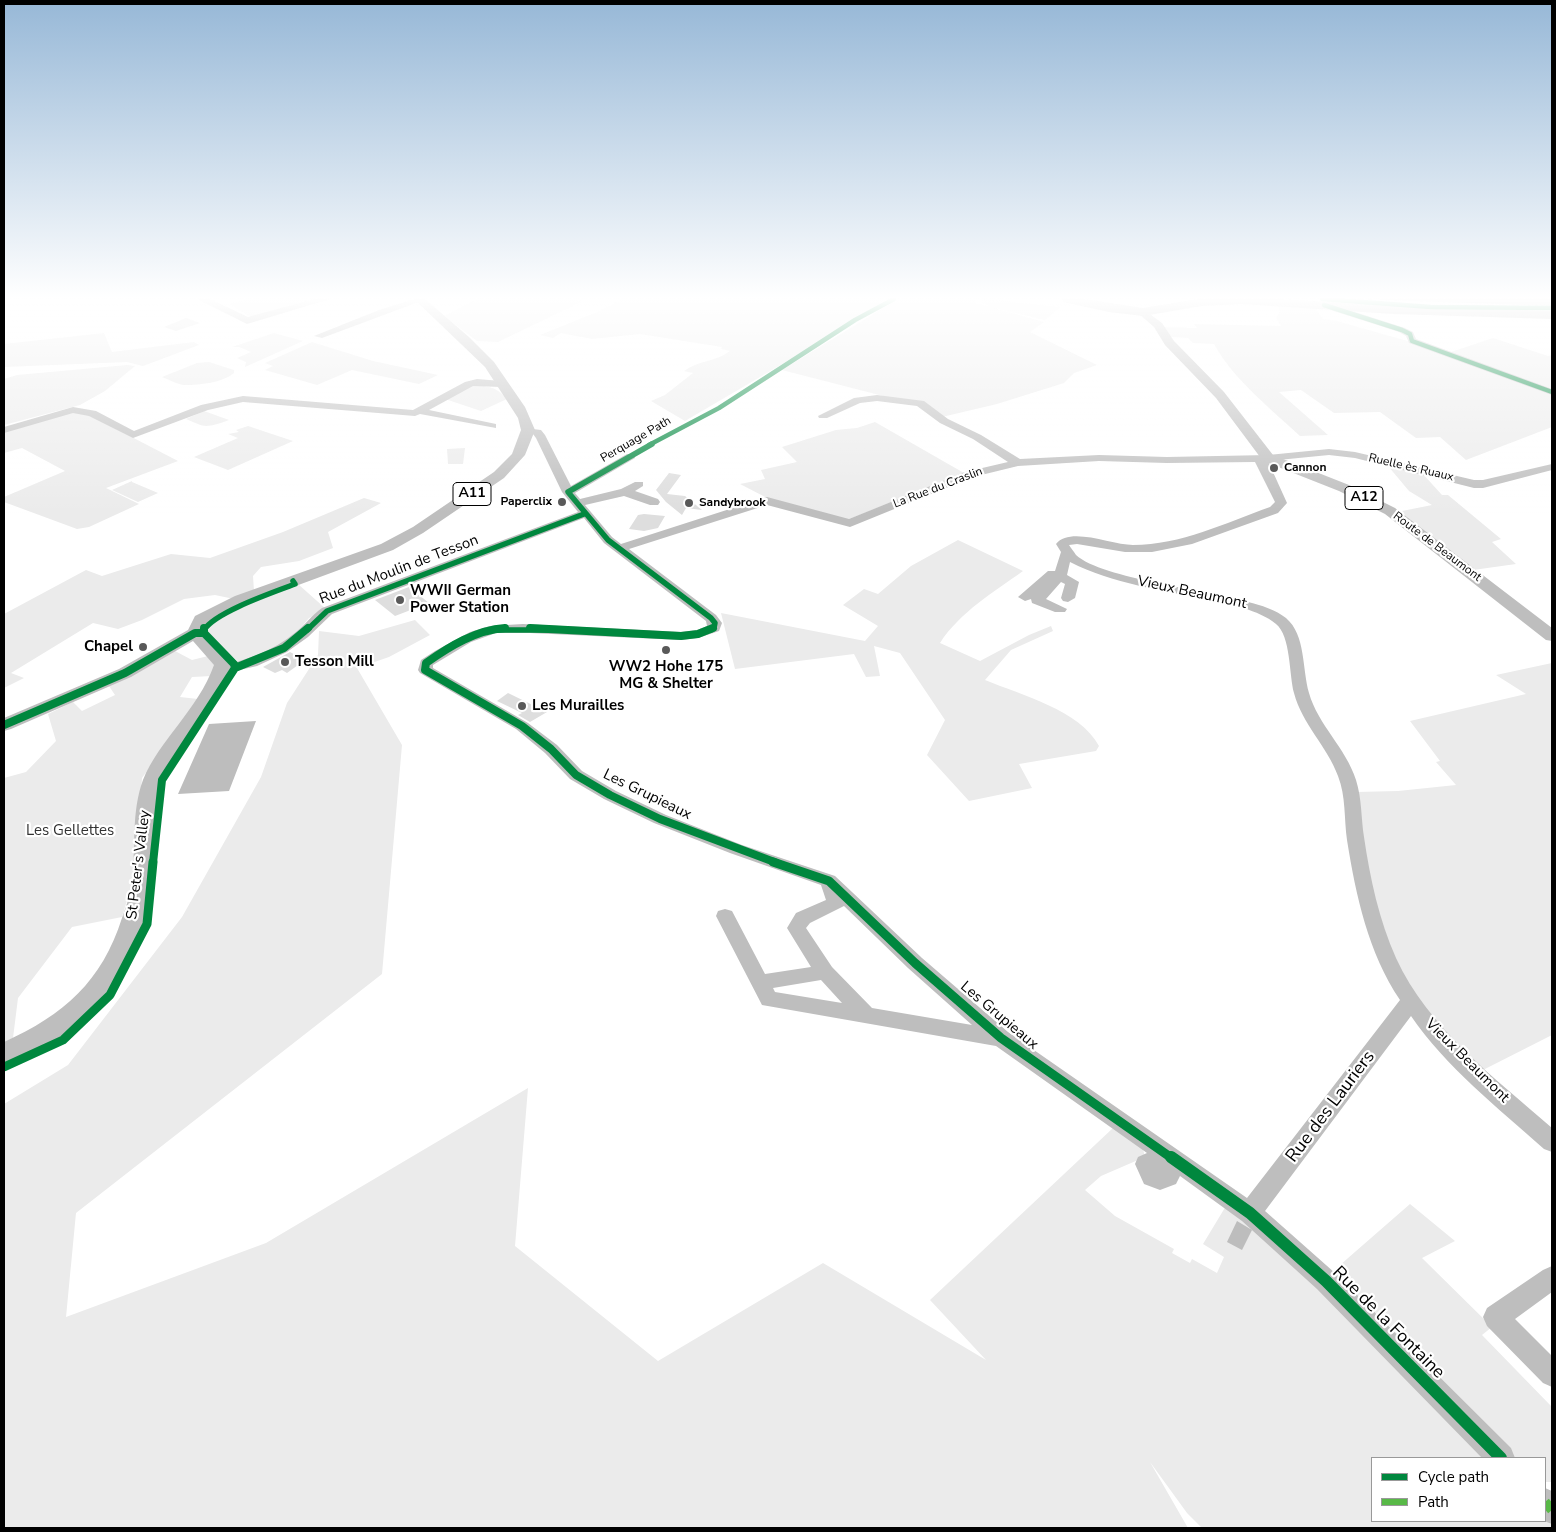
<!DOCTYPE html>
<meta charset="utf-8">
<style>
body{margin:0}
#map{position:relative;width:1556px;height:1532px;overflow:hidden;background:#fff;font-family:"Nunito Sans",sans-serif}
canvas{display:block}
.frame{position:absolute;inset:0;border:5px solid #000;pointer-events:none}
.legend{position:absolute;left:1371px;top:1457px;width:175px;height:65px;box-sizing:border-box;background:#fff;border:1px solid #999;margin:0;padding:6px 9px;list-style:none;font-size:15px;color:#000}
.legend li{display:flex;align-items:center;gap:10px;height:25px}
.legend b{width:25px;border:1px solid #999}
</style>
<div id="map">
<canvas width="1556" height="1532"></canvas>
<div class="frame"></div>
<ul class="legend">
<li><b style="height:6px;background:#00873e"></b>Cycle path</li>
<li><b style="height:6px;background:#58b947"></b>Path</li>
</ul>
</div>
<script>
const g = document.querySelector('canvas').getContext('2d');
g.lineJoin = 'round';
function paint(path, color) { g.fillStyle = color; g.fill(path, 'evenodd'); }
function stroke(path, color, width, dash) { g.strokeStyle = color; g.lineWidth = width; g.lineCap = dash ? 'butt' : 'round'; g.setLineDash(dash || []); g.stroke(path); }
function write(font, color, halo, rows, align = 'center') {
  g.font = font + ' "Nunito Sans",sans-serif'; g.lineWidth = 4.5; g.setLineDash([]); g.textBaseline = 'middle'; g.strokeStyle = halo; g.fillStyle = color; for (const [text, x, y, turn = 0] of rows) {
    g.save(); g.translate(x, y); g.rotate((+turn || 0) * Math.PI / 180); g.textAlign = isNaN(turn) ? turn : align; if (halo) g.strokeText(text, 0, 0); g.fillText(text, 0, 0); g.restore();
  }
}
paint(new Path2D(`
 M 247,299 L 312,299 L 251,317 L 229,304 Z
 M 477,299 L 583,299 L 578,301 L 581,302 L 498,342 L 477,341 L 444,316 Z
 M 622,299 L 893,299 L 685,421 L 651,401 L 665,395 L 693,373 L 684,371 C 699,360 716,362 730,351 L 721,349 L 722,347 L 640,334 L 592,339 L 561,333 L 553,338 L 540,335 L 597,312 Z
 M 898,299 L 976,299 L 976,303 L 1044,322 L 1030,332 L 1097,365 L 1074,373 L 1064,383 L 997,404 L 942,417 L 921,402 L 887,397 L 782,370 Z
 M 983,299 L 1061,307 L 1045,320 L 990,307 L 981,302 Z
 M 1277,303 L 1322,306 L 1316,309 L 1323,319 L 1337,321 L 1411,342 L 1552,394 L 1552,427 L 1466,460 L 1440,437 L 1416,438 L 1380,412 L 1334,413 L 1301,390 L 1279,392 L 1328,435 L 1300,436 C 1270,408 1234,380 1214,344 L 1193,343 L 1188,338 L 1169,337 L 1163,327 L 1197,328 L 1194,324 L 1281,326 L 1276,318 L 1280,311 Z
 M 104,333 L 112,352 L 194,342 L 199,345 L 143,366 L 127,362 L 4,367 L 4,344 Z
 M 274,333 L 303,341 L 245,367 L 246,362 L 237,358 L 251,352 L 239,347 L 232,347 Z
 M 1493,338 L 1548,356 L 1552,355 L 1552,389 L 1448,353 Z
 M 312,342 L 373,361 L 438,375 L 419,384 L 352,370 L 317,385 L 265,370 L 273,366 L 265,363 Z
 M 209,362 L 234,370 L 234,373 C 222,383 200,385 185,385 C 178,385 168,379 162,377 L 197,363 Z
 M 127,365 L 135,366 L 105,391 L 80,405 L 4,425 L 4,379 L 17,375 Z
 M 470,385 C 487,386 496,386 507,399 L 481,411 L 445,399 Z
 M 204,411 L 229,420 C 204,429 205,427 186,419 Z
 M 70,413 L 83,413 L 97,419 L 178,461 L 106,488 L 139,504 L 89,527 L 77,529 L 4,502 L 4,497 L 65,471 L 22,448 L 4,453 L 4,432 Z
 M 875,422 L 964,473 L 847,520 L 771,500 L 740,484 L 765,479 L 761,470 L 797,462 L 782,447 L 836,430 L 857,428 Z
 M 248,426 L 293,441 L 228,470 L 194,457 L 238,438 L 228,434 L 239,432 L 236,430 Z
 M 465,448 L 463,464 L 448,464 L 447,449 Z
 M 1388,466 L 1422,473 L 1442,495 L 1448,495 L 1501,539 L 1492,542 L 1516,564 L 1473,570 L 1397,512 L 1432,505 L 1409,491 Z
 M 132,481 L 132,482 L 158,493 L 138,502 L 112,490 Z
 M 364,498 L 381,503 L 328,532 L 333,548 L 299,561 L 261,567 L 253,576 L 254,591 L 234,599 L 215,595 L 184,599 L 142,620 L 118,629 L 93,623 L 11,673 L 24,678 L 4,688 L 4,614 L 86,570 L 102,576 L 171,554 L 210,558 L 283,532 Z
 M 958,540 L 1023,571 C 994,592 960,612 940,643 L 980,661 L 1029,635 L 1051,626 L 1053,631 L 1011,650 L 985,680 C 1021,695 1080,710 1099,746 L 1096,751 L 1019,764 L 1032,788 L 969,801 L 927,755 L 945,720 L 900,653 L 874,646 L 880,676 L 866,677 L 854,654 L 735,669 L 721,613 L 865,641 L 878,626 L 843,605 L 864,589 L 878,594 L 911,566 Z
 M 298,584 L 326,609 L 309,618 L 289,642 L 240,663 L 207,634 L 207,628 L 212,624 L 250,602 Z
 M 415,620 L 430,635 L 389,657 L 357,668 L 402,745 L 382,974 L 76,1213 L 66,1317 L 266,1243 L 528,1088 L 515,1246 L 658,1361 L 823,1263 L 986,1360 L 930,1300 L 1113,1128 L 1142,1145 L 1145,1157 L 1101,1176 L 1085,1190 L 1115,1216 L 1174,1249 L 1172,1253 L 1190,1263 L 1192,1259 L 1217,1273 L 1224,1257 L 1203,1244 L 1229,1201 L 1326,1281 L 1501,1458 L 1372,1458 L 1372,1521 L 1545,1521 L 1545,1502 L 1552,1510 L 1552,1528 L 1202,1528 L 1187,1513 L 1150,1462 L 1188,1528 L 4,1528 L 4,1104 L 68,1065 L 182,917 L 261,777 L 287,703 L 318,655 L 319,631 L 359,636 Z
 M 175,651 L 192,660 L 208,656 L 215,665 L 212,676 L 192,677 L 180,697 L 198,699 L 142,778 L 135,874 L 122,917 L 72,927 L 18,998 L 13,1038 L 4,1042 L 4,778 L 26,772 L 56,741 L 48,714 L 73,702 L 82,711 L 115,695 L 109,686 Z
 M 1552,663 L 1552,1035 L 1481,1071 L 1416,1001 L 1395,962 L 1367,876 L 1356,792 L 1398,791 L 1456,785 L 1436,762 L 1440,761 L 1410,721 L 1526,694 L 1496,675 Z
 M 1410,1204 L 1455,1241 L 1422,1258 L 1492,1327 L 1482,1335 L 1552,1407 L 1552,1482 L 1545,1482 L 1545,1458 L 1511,1458 L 1332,1272 Z`), '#ebebeb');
paint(new Path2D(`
 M 1358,299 L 1552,299 L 1552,306 Z
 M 256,721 L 229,791 L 178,794 L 209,724 Z
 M 1237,1221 L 1252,1230 L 1242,1250 L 1227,1242 Z`), '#bdbdbd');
paint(new Path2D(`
 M 186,318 L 200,323 L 176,331 L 164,327 Z
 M 669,473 L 681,475 L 667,494 L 685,496 L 702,510 L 686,508 L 682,515 L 666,502 L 656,490 Z
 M 644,514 L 665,516 L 658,528 L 644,531 L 629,529 L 638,515 Z
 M 409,587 L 429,603 L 395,616 L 375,600 Z
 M 290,652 L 305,660 L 287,673 L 282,670 L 275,673 L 263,667 Z
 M 508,693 L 547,712 L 530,722 L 518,715 L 522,713 L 497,701 Z`), '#dedede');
paint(new Path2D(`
 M 415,299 L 424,300 L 322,338 L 314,336 L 379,310 Z
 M 1321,303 L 1327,303 L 1405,328 L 1413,332 L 1416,339 L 1552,389 L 1552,395 L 1409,343 L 1406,336 L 1399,332 L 1321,307 Z
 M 477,379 L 501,381 L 506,384 L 501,387 L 473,386 L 429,410 L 496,424 L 496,428 L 420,414 L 415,416 L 243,402 L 208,410 L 133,438 L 89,416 L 73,413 L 4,433 L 4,427 L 73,407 L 96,411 L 134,431 L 201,405 L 243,396 L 413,410 L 465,382 Z
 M 877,395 L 924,401 L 948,419 L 981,435 L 1020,459 L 1099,455 L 1167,457 L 1268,455 L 1329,449 L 1355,452 L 1474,480 L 1483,480 L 1552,464 L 1552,470 L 1483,488 L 1474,488 L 1355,458 L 1329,455 L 1268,461 L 1287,503 L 1278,513 L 1192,544 L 1152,552 L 1125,552 L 1077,544 L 1069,545 C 1071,548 1074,552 1076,555 C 1102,579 1210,590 1248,602 C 1261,605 1276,610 1286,618 C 1306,635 1302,669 1309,693 C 1318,725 1346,748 1356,780 C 1362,799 1361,818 1364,837 C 1370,878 1379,920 1396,958 C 1428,1028 1496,1079 1552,1128 L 1552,1152 L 1544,1149 C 1498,1108 1446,1067 1411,1016 L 1265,1211 L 1335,1273 L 1511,1448 L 1515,1458 L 1482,1458 L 1317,1289 L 1242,1221 L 1180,1176 L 1176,1184 L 1160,1190 L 1144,1184 L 1135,1164 L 1138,1157 L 1147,1153 L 996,1046 L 762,1005 L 716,916 L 718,911 L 725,909 L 732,911 L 765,974 L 811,967 L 787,928 L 796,913 L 826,900 L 821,885 L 730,853 L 654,823 L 604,799 L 570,779 L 545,753 L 516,729 L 420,673 L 418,670 L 421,660 L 435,651 L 470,632 L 490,626 L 523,624 L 681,632 L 697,630 L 707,626 L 706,621 L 604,543 L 584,518 L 332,614 L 308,637 L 287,652 L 257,666 L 222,674 L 215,670 L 217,667 C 246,660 272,652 296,632 C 305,625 312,615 322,608 L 578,512 L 562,492 L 536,438 L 533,434 L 524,432 L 524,428 L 541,430 L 545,435 L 571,486 L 627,454 L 635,454 L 635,458 L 575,493 L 580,499 L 621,489 L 635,482 L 643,482 L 643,486 L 635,491 L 658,499 L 660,502 L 658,505 L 650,505 L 624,496 L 585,505 L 612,537 L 621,544 L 767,497 L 849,519 L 965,472 L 1008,462 L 973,439 L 940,423 L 917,406 L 877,401 L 860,403 L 827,418 L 819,418 L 818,416 L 854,398 ZM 1099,461 L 1167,463 L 1255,462 L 1275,502 L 1270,507 C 1225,523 1181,545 1133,545 C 1112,545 1070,526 1056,544 L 1061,552 L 1055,571 L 1048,571 L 1018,597 L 1025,601 L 1031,599 L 1032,603 L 1055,612 L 1065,612 L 1067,609 L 1046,599 L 1061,582 L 1065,584 L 1061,598 L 1063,601 L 1068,602 L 1075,598 L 1079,582 L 1067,575 L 1070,562 C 1113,584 1162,590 1209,600 C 1230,605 1258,609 1276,624 C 1291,636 1289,675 1294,693 C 1302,724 1327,746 1338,776 C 1346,796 1344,819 1347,840 C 1356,896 1368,952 1400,1000 L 1247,1198 L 1008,1032 L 922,958 L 835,876 L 742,845 L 666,815 L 616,791 L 582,771 L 557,745 L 528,723 L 433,668 L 433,665 L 471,642 L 496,633 L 530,633 L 681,640 L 698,638 L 719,631 L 722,623 L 716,615 L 629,549 L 767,505 L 850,527 L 973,477 L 1018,466 ZM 844,906 L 908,968 L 972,1025 L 872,1008 L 832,967 L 806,928 L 810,923 ZM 821,980 L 842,1003 L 775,992 L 773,988 Z
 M 1552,1266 L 1552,1292 L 1515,1319 L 1552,1356 L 1552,1387 L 1543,1383 L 1487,1326 L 1483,1317 L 1487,1308 L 1543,1270 Z
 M 1545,1488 L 1552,1491 L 1552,1524 L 1544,1521 Z`), '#bebebe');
paint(new Path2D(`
 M 197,299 L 210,299 L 248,317 L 314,299 L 330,299 L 247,324 Z
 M 414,299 L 425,299 L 469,337 L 494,362 L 525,407 L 535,430 L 525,455 L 504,478 L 423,533 L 393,550 L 247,604 L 208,623 L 204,632 L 232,664 C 223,692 206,716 189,739 C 180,753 169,765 164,781 C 152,813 157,849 154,882 C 153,894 149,907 145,919 C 124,988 74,1043 4,1063 L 4,1042 C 64,1015 102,981 122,918 C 126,906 131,894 132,882 C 136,848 131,812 143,780 C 159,740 198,710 214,665 L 193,641 L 131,677 L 11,729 L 4,731 L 4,718 L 119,669 L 188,630 L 195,616 L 235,596 L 381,544 L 413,527 L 494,472 L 512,454 L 521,430 L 518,418 L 485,367 Z
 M 1143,309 L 1162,323 L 1174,341 L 1224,392 L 1273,455 L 1349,485 L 1395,508 L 1552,628 L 1552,641 L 1546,640 L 1385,514 L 1339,491 L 1263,461 L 1216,398 L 1165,345 L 1154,327 L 1139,314 L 1139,310 Z`), '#bebebe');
paint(new Path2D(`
 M 1062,299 L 1084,299 L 1143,308 L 1198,299 L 1281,299 L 1393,306 L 1552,311 L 1552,319 L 1393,314 L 1242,304 L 1202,306 L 1143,316 L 1109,312 L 1063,302 Z`), '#bebebe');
stroke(new Path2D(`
 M 1545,1502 L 1552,1510`), '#58b947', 10, [19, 10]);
stroke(new Path2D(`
 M 1322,299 L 1431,307 L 1552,308
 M 1324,305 L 1402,330 L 1410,334 L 1412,341 L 1552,392
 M 649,445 L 719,408 L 855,320 L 894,299`), '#00873e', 4.5);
stroke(new Path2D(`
 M 652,444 L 568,492 L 608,540 L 711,618 L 715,623 L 714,628 L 711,630
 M 204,630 C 215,612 274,592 295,584 L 293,581
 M 307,630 L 327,611 L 584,514
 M 493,630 L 561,630`), '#00873e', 5.5);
stroke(new Path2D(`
 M 204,628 L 204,633
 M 505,628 C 476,630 450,646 426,663 L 425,670 L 522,726 L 551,749 L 576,775 L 610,795 L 660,819 L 777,863
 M 530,628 L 681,636 L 698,634 L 713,628
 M 235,668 L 284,648 L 308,628
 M 4,725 L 125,673 L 195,633 L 204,633 L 234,664 L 235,668 L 162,780 L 153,863`), '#00873e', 8);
stroke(new Path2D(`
 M 773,862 L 829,881 L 915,963 L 1001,1038 L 1173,1159
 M 4,1067 L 63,1040 L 110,995 L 147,924 L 153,862`), '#00873e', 9);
stroke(new Path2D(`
 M 1171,1157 L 1250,1213 L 1326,1281 L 1501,1458`), '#00873e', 12);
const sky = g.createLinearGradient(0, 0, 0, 513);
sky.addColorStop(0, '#97b8d7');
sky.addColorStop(0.58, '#fff');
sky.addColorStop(1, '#ffffff00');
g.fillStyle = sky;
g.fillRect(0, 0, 1556, 513);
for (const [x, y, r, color] of [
 [1274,468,5,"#595959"],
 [562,502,5,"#595959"],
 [689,503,5,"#595959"],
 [400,600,5,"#595959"],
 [143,647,5,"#595959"],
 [666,650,5,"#595959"],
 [285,662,5,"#595959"],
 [522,706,5,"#595959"]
]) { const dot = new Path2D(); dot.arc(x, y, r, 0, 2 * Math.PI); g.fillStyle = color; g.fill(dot); stroke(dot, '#fff', 2); }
write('12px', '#000', '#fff', [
 ["Perquage Path",636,440,-30],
 ["Ruelle ès Ruaux",1411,468,13],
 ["La Rue du Craslin",938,488,-21],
 ["Route de Beaumont",1437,547,37]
]);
write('bold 12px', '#000', '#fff', [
 ["Cannon",1284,468],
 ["Paperclix",552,502,"right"],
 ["Sandybrook",699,503]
], 'left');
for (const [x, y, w] of [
 [472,494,38],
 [1364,498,38]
]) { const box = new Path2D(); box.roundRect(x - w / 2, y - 11.5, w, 23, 4); g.fillStyle = '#fff'; g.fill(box); stroke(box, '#000', 1); }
write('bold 14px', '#000', null, [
 ["A11",472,494],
 ["A12",1364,498]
]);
write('15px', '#000', '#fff', [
 ["Rue du Moulin de Tesson",399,570,-21],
 ["Vieux Beaumont",1192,593,12],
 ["Les Grupieaux",647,795,26],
 ["St Peter's Valley",139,865,-83],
 ["Les Grupieaux",999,1016,40],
 ["Vieux Beaumont",1467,1061,45]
]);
write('bold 15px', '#000', '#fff', [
 ["WWII German",410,591],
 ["Power Station",410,608],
 ["Chapel",133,647,"right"],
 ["Tesson Mill",295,662],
 ["WW2 Hohe 175",666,667,"center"],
 ["MG & Shelter",666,684,"center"],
 ["Les Murailles",532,706]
], 'left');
write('15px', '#313131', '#fff', [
 ["Les Gellettes",70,831]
]);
write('18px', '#000', '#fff', [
 ["Rue des Lauriers",1331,1107,-53],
 ["Rue de la Fontaine",1388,1323,45]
]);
</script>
